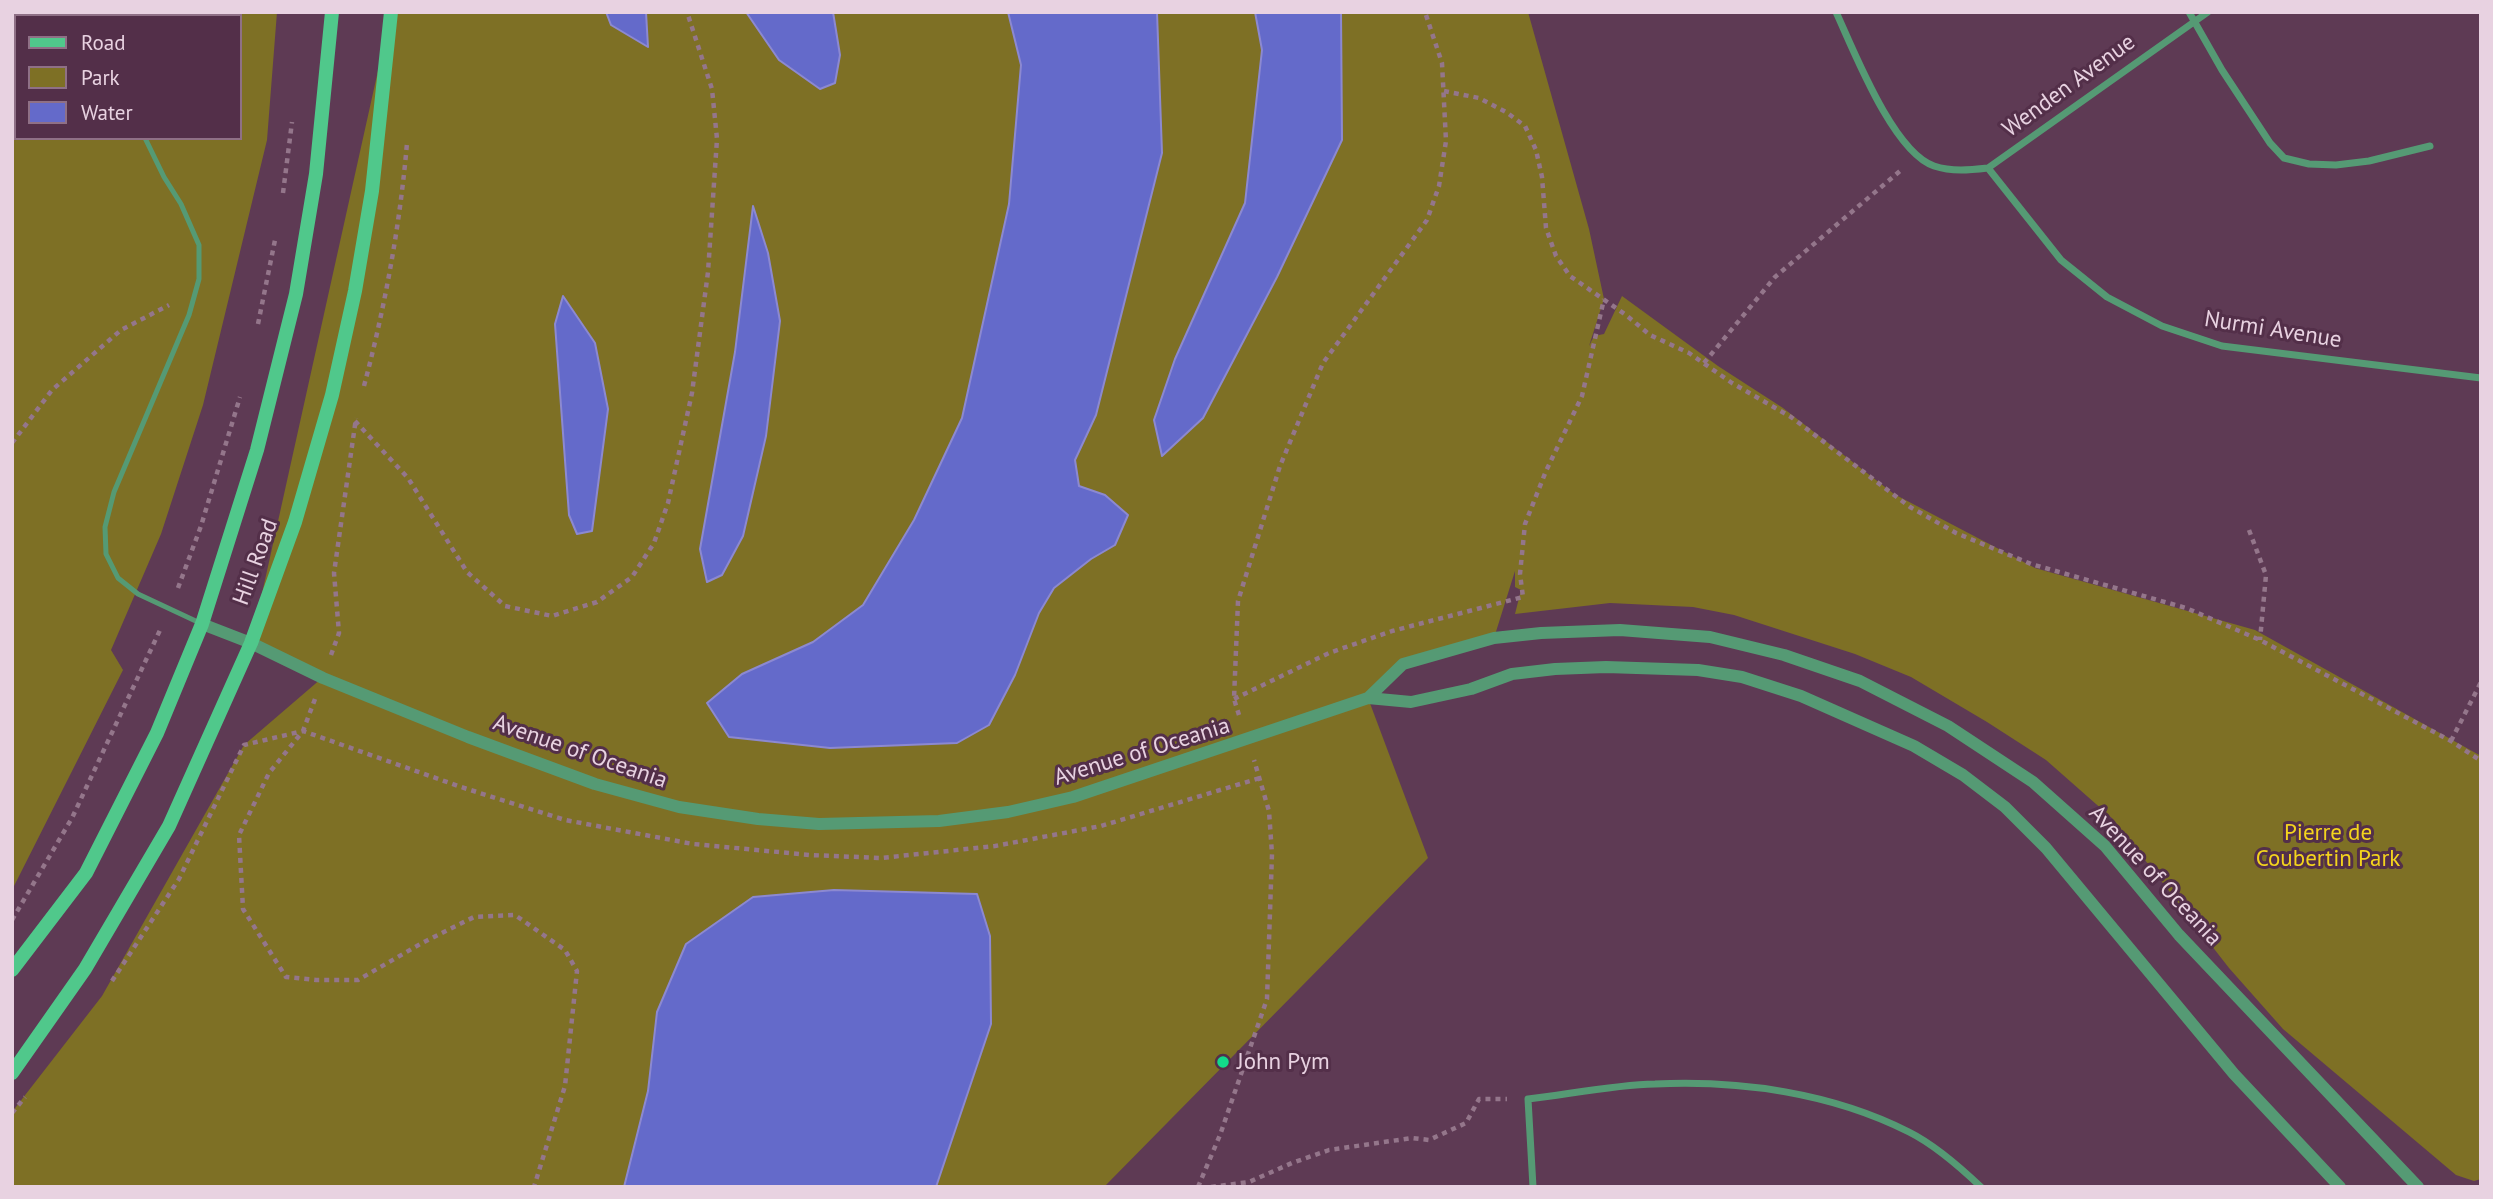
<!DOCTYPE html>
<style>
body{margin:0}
#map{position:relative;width:2493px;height:1199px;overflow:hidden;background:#5e3a54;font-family:"PT Sans",sans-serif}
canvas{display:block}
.frame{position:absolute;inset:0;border:14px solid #e8d2e1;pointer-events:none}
.legend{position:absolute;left:14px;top:14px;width:228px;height:126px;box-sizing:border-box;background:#532f49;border:2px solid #8f7086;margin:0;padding:9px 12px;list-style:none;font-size:21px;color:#e8d2e1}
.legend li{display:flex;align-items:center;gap:14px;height:35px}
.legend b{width:35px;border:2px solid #8f7086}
</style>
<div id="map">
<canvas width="2493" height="1199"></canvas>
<div class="frame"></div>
<ul class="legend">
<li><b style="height:9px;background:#50c88b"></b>Road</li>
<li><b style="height:19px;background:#7e7025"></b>Park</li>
<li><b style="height:19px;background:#646aca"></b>Water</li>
</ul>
</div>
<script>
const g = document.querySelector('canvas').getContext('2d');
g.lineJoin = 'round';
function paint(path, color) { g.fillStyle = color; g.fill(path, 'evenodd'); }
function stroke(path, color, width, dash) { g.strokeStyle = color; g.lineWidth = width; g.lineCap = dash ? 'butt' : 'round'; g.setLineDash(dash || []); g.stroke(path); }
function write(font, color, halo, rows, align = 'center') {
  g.font = font + ' "PT Sans",sans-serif'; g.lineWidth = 6; g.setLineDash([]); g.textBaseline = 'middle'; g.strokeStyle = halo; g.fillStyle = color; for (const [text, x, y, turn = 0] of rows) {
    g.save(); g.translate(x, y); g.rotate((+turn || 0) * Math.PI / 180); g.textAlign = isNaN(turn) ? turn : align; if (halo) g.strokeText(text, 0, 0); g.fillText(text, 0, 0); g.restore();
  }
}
paint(new Path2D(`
 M 12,12 L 277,12 L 267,140 L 203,405 L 161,534 L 111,650 L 123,670 L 12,890 ZM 16,16 L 240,16 L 240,138 L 16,138 Z
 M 391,12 L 1528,12 L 1589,229 L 1604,299 L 1589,346 L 1594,336 L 1604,334 L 1622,296 L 1718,366 L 1783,408 L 1894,494 L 2035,568 L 2255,630 L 2481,756 L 2481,1179 L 2474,1181 L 2456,1175 L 2283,1029 L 2229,968 L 2113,819 L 2046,760 L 1987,722 L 1911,677 L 1855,654 L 1734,615 L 1693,607 L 1610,603 L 1515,614 L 1521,590 L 1515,587 L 1515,571 L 1494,638 L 1403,664 L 1368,698 L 1428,858 L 1104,1187 L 12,1187 L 12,1112 L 102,996 L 244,745 L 322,678 L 251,643 Z`), '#7e7025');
const water = new Path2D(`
 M 606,12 L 646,12 L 648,47 L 611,25 Z
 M 746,12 L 833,12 L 840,55 L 835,83 L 820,89 L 779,60 Z
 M 1008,12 L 1157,12 L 1162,153 L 1096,415 L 1075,460 L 1079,486 L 1105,495 L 1128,515 L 1115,545 L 1091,559 L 1054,588 L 1039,613 L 1015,675 L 989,725 L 957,743 L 830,748 L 729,737 L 707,703 L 742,674 L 813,642 L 863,605 L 914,520 L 962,418 L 1009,204 L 1021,65 Z
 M 1255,12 L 1341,12 L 1342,140 L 1277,277 L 1203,418 L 1162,456 L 1154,420 L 1175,359 L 1245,203 L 1262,50 Z
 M 753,206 L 768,253 L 780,321 L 766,436 L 743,536 L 722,575 L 707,582 L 700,549 L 735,352 Z
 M 563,296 L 595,343 L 608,409 L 592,531 L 577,534 L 569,515 L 555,324 Z
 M 834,890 L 977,894 L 990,936 L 991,1024 L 936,1187 L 624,1187 L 648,1091 L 657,1012 L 686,944 L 753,897 Z`);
paint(water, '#646aca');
stroke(water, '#8c89d1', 2);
stroke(new Path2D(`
 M 1444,91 L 1479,98 L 1506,112 L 1525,126 L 1536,150 L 1542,177 L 1546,228 L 1556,256 L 1570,276 L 1626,315 L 1650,335 L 1689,353 L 1732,383 L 1791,417 L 1910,507 L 1956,533 L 2031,564 L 2186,608 L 2260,640 L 2451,741 L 2481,761
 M 283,193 L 292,122
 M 258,324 L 275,240
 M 1704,363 L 1775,277 L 1900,171
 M 364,386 C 385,307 400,225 407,143
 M 355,421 L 408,478 L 467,572 L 505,606 L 552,616 L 597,602 L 632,577 L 654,543 L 668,503 L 692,393 L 708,272 L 717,139 L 712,89 L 687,12
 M 12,443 L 52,390 L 121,330 L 169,305
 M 2249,530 L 2266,575 L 2260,640
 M 178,588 L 201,526 L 240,397
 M 331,655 L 339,633 L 334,573 L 356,418
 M 315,699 L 303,731 L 269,773 L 239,835 L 243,909 L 286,977 L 316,980 L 358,980 L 422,943 L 474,917 L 515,915 L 565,950 L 577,971 L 565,1086 L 534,1187
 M 1234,699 L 1329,653 L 1392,631 L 1523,597 L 1520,574 L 1525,524 L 1546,471 L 1582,396 L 1604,299
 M 1239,715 L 1234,699 L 1238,601 L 1280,466 L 1323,363 L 1427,220 L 1439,186 L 1446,141 L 1442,63 L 1425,12
 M 2451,741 L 2481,682
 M 12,920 L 72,818 L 161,628
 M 112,981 L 179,879 L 244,745 L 303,731 L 461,787 L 565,820 L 693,844 L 810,855 L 881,858 L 995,846 L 1101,826 L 1260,778
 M 12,1113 L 25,1097
 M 1198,1187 L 1220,1135 L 1267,999 L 1272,854 L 1269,811 L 1254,760
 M 1211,1187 L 1249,1182 L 1292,1163 L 1329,1150 L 1412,1138 L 1429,1140 L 1466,1123 L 1479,1099 L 1507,1099`), '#94768b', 4.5, [5, 5]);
stroke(new Path2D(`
 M 145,16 L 146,12
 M 145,138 L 164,177 L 181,204 L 199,245 L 199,279 L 189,315 L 114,492 L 105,527 L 106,554 L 118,578 L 138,594 L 200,623`), '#559a74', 5);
stroke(new Path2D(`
 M 1836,12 C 1854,51 1893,152 1934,166 C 1952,172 1970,170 1988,168 L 2061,260 L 2107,297 L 2162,326 L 2222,346 L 2481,378
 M 2189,12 L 2222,70 L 2270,143 L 2284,158 L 2309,164 L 2336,165 L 2369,161 L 2430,146
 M 1988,168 L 2208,12
 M 1533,1187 L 1528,1099 C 1570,1094 1613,1085 1655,1084 C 1741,1080 1832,1093 1909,1132 C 1935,1145 1960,1167 1981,1187`), '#559a74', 7);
stroke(new Path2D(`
 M 202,624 L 251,643 L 323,678 L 468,737 L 595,784 L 679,807 L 758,819 L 819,824 L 939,821 L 1008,812 L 1073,797 L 1368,698 L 1411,702 L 1471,689 L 1512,674 L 1555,669 L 1606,667 L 1698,670 L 1742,677 L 1801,696 L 1914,746 L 1963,775 L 2005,807 L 2046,848 L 2234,1074 L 2340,1187
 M 1368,698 L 1403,664 L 1494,638 L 1541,633 L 1620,630 L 1710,637 L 1784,655 L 1860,681 L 1948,726 L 2033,782 L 2105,846 L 2179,935 L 2418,1187`), '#559a74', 12);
stroke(new Path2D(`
 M 12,970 L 86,873 L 157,733 L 202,624 L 257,450 L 296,294 L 316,174 L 332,12
 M 12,1073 L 85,969 L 169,826 L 251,643 L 295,522 L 332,395 L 355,291 L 372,191 L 391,12`), '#50c88b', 14);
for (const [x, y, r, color] of [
 [1223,1062,7,"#12d98a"]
]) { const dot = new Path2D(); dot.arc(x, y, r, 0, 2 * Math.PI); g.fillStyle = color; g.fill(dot); stroke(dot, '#532f49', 2.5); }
write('23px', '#e8d2e1', '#532f49', [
 ["Wenden Avenue",2069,86,-36],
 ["Nurmi Avenue",2273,330,9],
 ["Hill Road",256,562,-70],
 ["Avenue of Oceania",580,752,19],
 ["Avenue of Oceania",1142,752,-17],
 ["Avenue of Oceania",2155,876,47]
]);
write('23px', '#f4d41d', '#532f49', [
 ["Pierre de",2328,833],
 ["Coubertin Park",2328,859]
]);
write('23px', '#e8d2e1', '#532f49', [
 ["John Pym",1237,1062]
], 'left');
</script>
